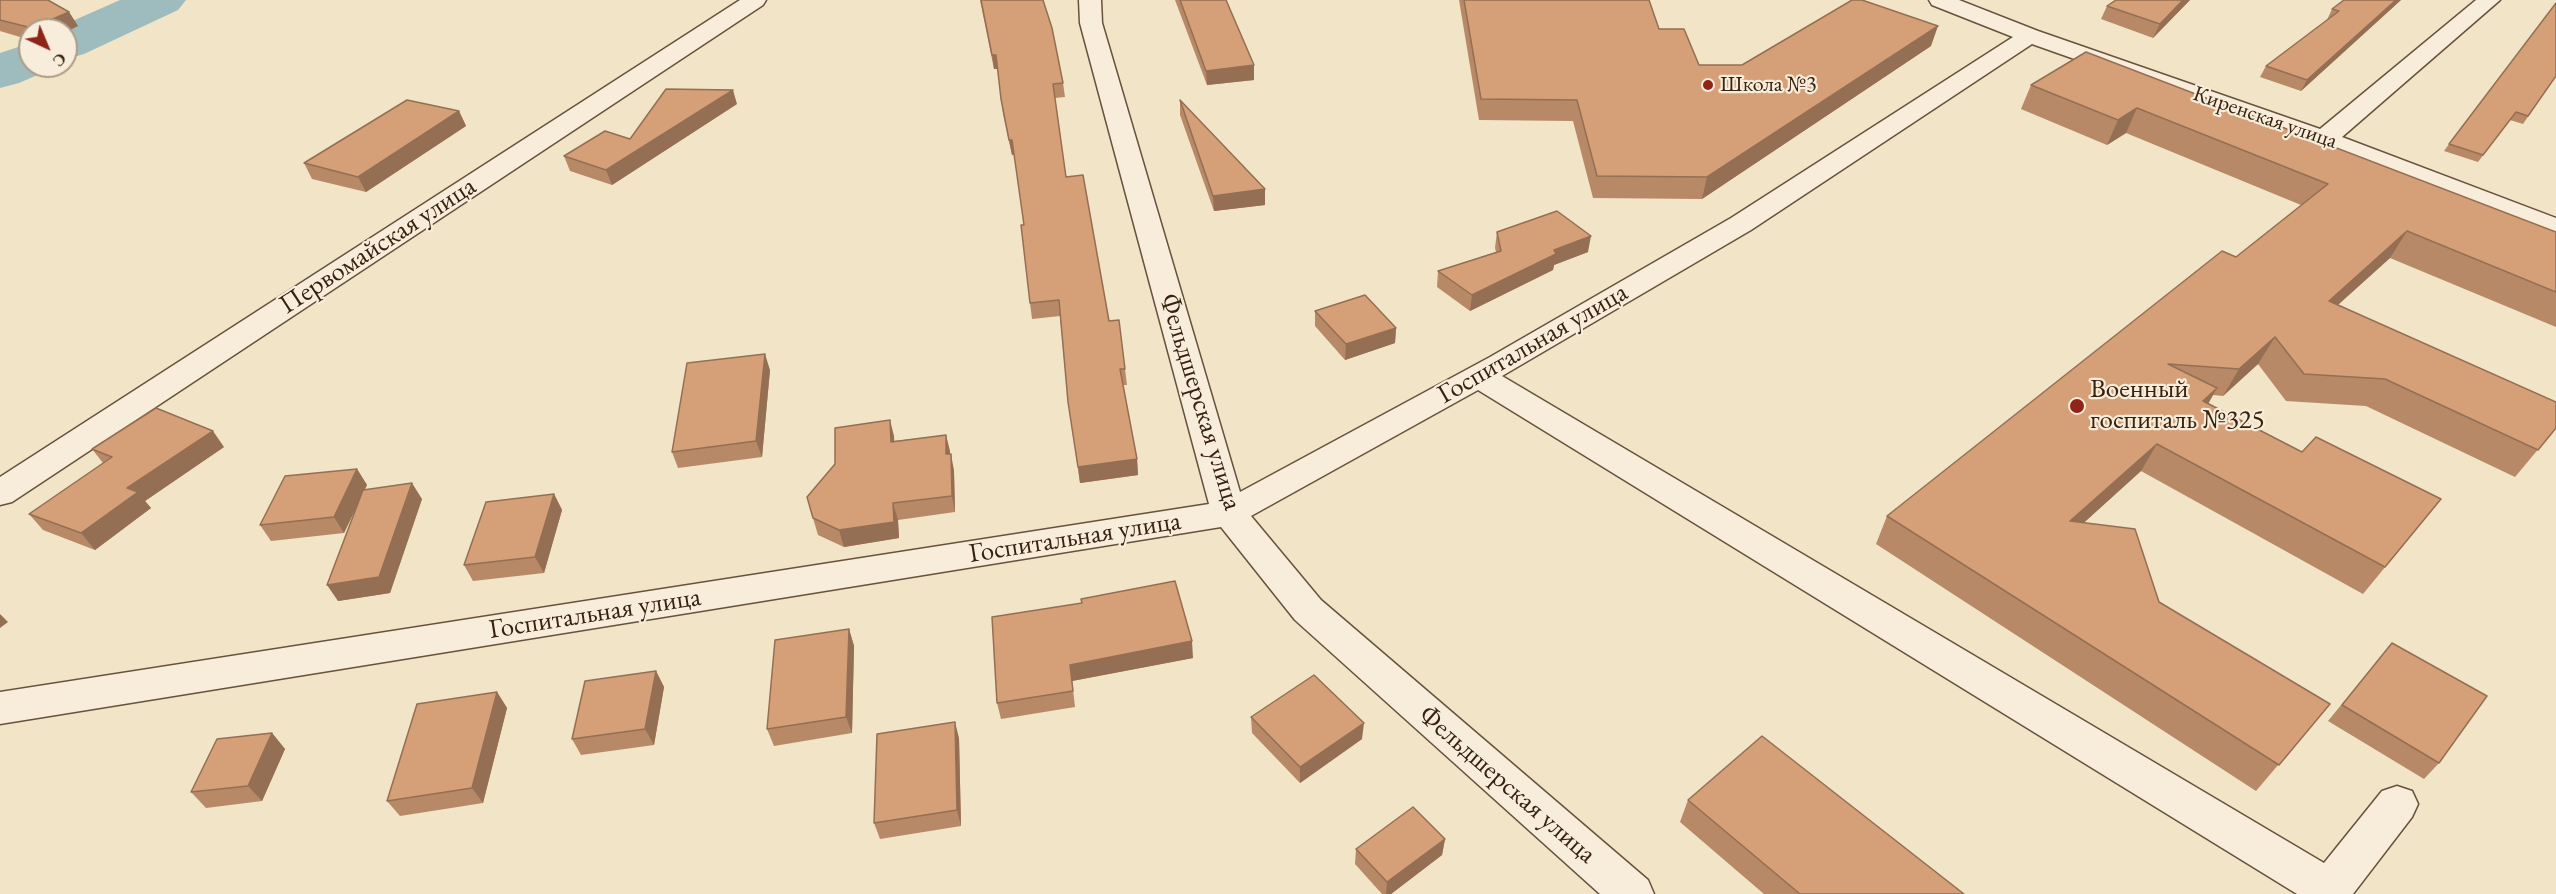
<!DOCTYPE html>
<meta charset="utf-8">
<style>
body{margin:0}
#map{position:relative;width:2556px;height:894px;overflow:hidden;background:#f2e4c6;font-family:"EB Garamond",serif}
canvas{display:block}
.north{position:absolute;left:18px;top:18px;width:60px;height:60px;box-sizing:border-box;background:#f7edda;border:2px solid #aa9c89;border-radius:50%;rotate:136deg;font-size:16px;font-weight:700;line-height:24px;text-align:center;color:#37220f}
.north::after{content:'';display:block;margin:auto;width:21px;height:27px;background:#8f2418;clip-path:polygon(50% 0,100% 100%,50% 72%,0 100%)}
</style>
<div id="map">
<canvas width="2556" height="894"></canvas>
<div class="north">С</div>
</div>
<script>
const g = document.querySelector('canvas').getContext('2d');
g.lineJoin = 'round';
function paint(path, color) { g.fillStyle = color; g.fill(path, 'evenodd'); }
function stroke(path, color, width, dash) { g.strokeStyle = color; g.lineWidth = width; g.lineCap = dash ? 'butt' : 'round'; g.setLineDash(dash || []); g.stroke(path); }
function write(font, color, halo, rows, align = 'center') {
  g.font = font + ' "EB Garamond",serif'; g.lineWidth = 4.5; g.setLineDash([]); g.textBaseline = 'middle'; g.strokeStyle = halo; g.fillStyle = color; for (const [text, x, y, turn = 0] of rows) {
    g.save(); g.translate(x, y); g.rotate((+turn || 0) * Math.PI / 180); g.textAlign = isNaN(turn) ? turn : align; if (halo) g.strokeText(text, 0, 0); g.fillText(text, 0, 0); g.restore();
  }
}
paint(new Path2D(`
 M 120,0 L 186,0 L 178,10 L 84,54 L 66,59 L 66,30 L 52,30 Z
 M 30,43 L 30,66 L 52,66 L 49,70 L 19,83 L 0,88 L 0,53 Z`), '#9ebcbd');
const minor = new Path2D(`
 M 740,0 L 766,0 L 763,5 L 12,502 L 0,505 L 0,477 Z
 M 1079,0 L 1101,0 L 1102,23 L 1240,492 L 1490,357 L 1731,218 L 2013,37 L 1932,5 L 1929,0 L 1959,0 L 2038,31 L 2320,129 L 2476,0 L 2500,0 L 2342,137 L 2556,218 L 2556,236 L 2315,144 L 2032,44 L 1751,230 L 1502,376 L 2324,863 L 2382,791 L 2397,786 L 2412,791 L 2418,804 L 2412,817 L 2353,894 L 2297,894 L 1478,390 L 1251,516 L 1321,600 L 1648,880 L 1654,894 L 1600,894 L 1295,620 L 1221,527 L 0,724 L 0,692 L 1209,504 L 1080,23 Z`);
stroke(minor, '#66523d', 3);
paint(minor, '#f7edda');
paint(new Path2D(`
 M 0,0 L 69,12 L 78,26 L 66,30 L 30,30 L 30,40 L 0,31 Z
 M 980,0 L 1063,83 L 1065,97 L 1055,98 L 1066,177 L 1109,321 L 1125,369 L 1127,385 L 1123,385 L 1137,459 L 1138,475 L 1080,483 L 1068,402 L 1060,316 L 1032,319 L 1030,303 L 1024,225 L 1014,155 L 1012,155 L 1003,114 L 998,69 L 994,69 Z
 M 1175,0 L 1226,0 L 1254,65 L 1254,80 L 1207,85 Z
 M 1459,0 L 1649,0 L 1659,29 L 1699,65 L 1742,65 L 1931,46 L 1702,199 L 1593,198 L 1573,121 L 1479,120 Z
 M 2116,0 L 2190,0 L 2153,38 L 2101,19 L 2107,6 Z
 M 2344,0 L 2401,0 L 2301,91 L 2260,77 L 2266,66 L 2327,20 L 2332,9 Z
 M 2086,52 L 2556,232 L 2556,327 L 2390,258 L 2338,305 L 2556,428 L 2515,477 L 2366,406 L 2286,401 L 2258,364 L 2223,396 L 2213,395 L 2208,404 L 2419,526 L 2363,594 L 2141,471 L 2083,523 L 2159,602 L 2330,704 L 2256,791 L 1876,544 L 1887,516 L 2236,257 L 2301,205 L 2126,133 L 2107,145 L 2021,109 L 2031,85 Z
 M 2556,76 L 2523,124 L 2510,120 L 2478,162 L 2444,151 L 2449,144 Z
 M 1180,100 L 1265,189 L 1265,205 L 1214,211 L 1180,115 Z
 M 737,104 L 612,185 L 570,171 L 564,156 L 630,139 Z
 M 459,111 L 466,126 L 366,192 L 312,179 L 304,163 Z
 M 1497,232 L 1588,252 L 1554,265 L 1553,270 L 1470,311 L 1437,287 L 1438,271 L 1496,252 L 1495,248 Z
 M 1315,311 L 1396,328 L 1395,343 L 1345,360 L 1315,326 Z
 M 770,370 L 762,457 L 678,468 L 672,452 Z
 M 946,435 L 950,454 L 954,471 L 955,512 L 898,520 L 899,538 L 844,547 L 818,535 L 813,518 L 894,436 L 894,441 Z
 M 224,447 L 145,501 L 151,508 L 95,550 L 43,530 L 29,514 L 103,463 L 92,449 Z
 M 357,469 L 367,485 L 365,489 L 422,499 L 390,593 L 338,601 L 354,512 L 344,533 L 271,541 L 260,525 Z
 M 554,494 L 562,510 L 544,573 L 473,581 L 464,565 Z
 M 992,617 L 1193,658 L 1072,681 L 1075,707 L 1001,719 L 997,703 Z
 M 849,629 L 854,646 L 852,733 L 774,746 L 767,729 Z
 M 2392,643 L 2439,763 L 2424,779 L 2328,721 Z
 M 656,671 L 664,687 L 654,745 L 581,755 L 572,739 Z
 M 497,692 L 507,708 L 483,803 L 400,816 L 387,801 Z
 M 1251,717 L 1362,739 L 1300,783 L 1252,733 Z
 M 272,733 L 285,749 L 262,801 L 206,808 L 191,792 Z
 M 959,738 L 961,826 L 880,839 L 874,823 Z
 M 1688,800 L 1964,894 L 1764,894 L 1680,822 Z
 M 1445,839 L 1442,855 L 1391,894 L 1382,894 L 1355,864 L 1356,849 Z`), '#b78966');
paint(new Path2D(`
 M 2183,0 L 2190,0 L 2153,38 L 2160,24 Z
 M 2396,0 L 2401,0 L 2301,91 L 2307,80 Z
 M 69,12 L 78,26 L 66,32 L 66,30 L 33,30 L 32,28 Z
 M 1938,26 L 1931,46 L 1702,199 L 1707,177 Z
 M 992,55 L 996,55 L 998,69 L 994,69 Z
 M 1254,65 L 1254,80 L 1207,85 L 1206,71 Z
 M 733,90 L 737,104 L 612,185 L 606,170 Z
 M 2137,108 L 2126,133 L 2107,145 L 2118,120 Z
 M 459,111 L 466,126 L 366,192 L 358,177 Z
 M 1009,140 L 1012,140 L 1015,155 L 1012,155 Z
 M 1265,189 L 1265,205 L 1214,211 L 1213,196 Z
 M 2407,231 L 2390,258 L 2312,328 L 2329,301 Z
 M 1591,236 L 1588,252 L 1554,265 L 1553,270 L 1470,311 L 1472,295 L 1554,250 Z
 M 1396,328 L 1395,343 L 1345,360 L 1346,344 Z
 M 2275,337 L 2258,364 L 2223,396 L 2239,369 Z
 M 765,354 L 770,370 L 762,457 L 756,441 Z
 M 2217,388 L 2201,416 L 2203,401 Z
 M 890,420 L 894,436 L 895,458 L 891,442 Z
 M 213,431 L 224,447 L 145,501 L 151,508 L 95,550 L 81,533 L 127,488 Z
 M 946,435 L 950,451 L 950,470 L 946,454 Z
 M 2157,444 L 2141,471 L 2055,549 L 2070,521 Z
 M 951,454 L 954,471 L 955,512 L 952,496 Z
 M 1137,459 L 1138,475 L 1080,483 L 1078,467 Z
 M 357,469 L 367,485 L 344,533 L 334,517 Z
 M 412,483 L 422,499 L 390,593 L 338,601 L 327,585 Z
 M 554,494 L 562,510 L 544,573 L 535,557 Z
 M 893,503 L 898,520 L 899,538 L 844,547 L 839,530 Z
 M 0,614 L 8,622 L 0,628 Z
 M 849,629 L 854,646 L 852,733 L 846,717 Z
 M 1192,641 L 1193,658 L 1072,681 L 1075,707 L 1070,665 Z
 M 656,671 L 664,687 L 654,745 L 645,729 Z
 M 497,692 L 507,708 L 483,803 L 472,788 Z
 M 955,722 L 959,738 L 961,826 L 957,810 Z
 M 1364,723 L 1362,739 L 1300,783 L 1300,767 Z
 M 272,733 L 285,749 L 262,801 L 248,786 Z
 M 1445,839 L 1442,855 L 1391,894 L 1386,894 L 1387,882 Z`), '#956f53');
const building = new Path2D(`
 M 0,0 L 48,0 L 69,12 L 32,28 L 0,20 Z
 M 981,0 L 1043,0 L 1052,28 L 1063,83 L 1053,84 L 1066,177 L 1083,175 L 1109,321 L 1119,320 L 1125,369 L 1120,369 L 1137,459 L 1078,467 L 1068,402 L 1059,300 L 1030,303 L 1021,225 L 1024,225 L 1012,140 L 1009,140 L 1001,99 L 996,55 L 992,55 Z
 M 1180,0 L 1226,0 L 1254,65 L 1206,71 Z
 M 1464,0 L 1649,0 L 1659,29 L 1684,29 L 1699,65 L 1742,65 L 1852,0 L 1862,0 L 1938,26 L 1707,177 L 1597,176 L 1577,100 L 1481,99 Z
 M 2116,0 L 2183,0 L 2160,24 L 2107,6 Z
 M 2344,0 L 2396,0 L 2307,80 L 2266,66 L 2339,11 L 2332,9 Z
 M 2556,3 L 2556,76 L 2528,116 L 2516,112 L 2483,155 L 2449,144 Z
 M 2086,52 L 2556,232 L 2556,292 L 2407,231 L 2329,301 L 2556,402 L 2556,428 L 2538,450 L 2385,379 L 2304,374 L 2275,337 L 2239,369 L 2168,364 L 2217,388 L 2203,401 L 2302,452 L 2316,437 L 2441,499 L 2385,567 L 2157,444 L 2070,521 L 2135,529 L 2159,602 L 2330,704 L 2279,765 L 1887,516 L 2222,251 L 2236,257 L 2328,184 L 2137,108 L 2118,120 L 2031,85 Z
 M 666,89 L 733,90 L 606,170 L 564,156 L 605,131 L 630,139 Z
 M 407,100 L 459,111 L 358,177 L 304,163 Z
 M 1180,100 L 1265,189 L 1213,196 Z
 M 1557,211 L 1591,236 L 1554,250 L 1556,254 L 1472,295 L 1438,271 L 1501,251 L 1497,232 Z
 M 1365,295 L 1396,328 L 1346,344 L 1315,311 Z
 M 765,354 L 756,441 L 672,452 L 687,363 Z
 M 156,408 L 213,431 L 127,488 L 138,492 L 81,533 L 29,514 L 112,457 L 92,449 Z
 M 890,420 L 891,442 L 946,435 L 946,454 L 951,454 L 952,496 L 893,503 L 894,522 L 839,530 L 813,518 L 807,497 L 835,464 L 835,428 Z
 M 357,469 L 334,517 L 260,525 L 285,476 Z
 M 412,483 L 379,577 L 327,585 L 363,490 Z
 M 554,494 L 535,557 L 464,565 L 486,502 Z
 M 1175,581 L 1192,641 L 1070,665 L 1073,691 L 997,703 L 992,617 L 1082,603 L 1081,599 Z
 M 849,629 L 846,717 L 767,729 L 775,640 Z
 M 2392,643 L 2487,696 L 2439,763 L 2342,705 Z
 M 656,671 L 645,729 L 572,739 L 585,681 Z
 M 1314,675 L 1364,723 L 1300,767 L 1251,717 Z
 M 497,692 L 472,788 L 387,801 L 417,704 Z
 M 955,722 L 957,810 L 874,823 L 877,734 Z
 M 272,733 L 248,786 L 191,792 L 217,739 Z
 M 1762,736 L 1964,894 L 1800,894 L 1688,800 Z
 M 1413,807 L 1445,839 L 1387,882 L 1356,849 Z`);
paint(building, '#d59f77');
stroke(building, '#956f53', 1.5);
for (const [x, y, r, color] of [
 [1708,85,6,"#8f2418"],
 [2077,406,8,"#8f2418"]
]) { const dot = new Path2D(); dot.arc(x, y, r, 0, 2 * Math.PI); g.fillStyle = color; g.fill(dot); stroke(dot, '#f7edda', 2); }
write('22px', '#37220f', '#f7edda', [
 ["Школа №3",1720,85]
], 'left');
write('22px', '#37220f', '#f7edda', [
 ["Киренская улица",2265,118,19]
]);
write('27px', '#37220f', '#f7edda', [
 ["Первомайская улица",378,246,-33],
 ["Госпитальная улица",1533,344,-30],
 ["Фельдшерская улица",1200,402,73],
 ["Госпитальная улица",1075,538,-9],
 ["Госпитальная улица",595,614,-9],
 ["Фельдшерская улица",1507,785,41]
]);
write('27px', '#37220f', '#f7edda', [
 ["Военный",2090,390],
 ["госпиталь №325",2090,421]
], 'left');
</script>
